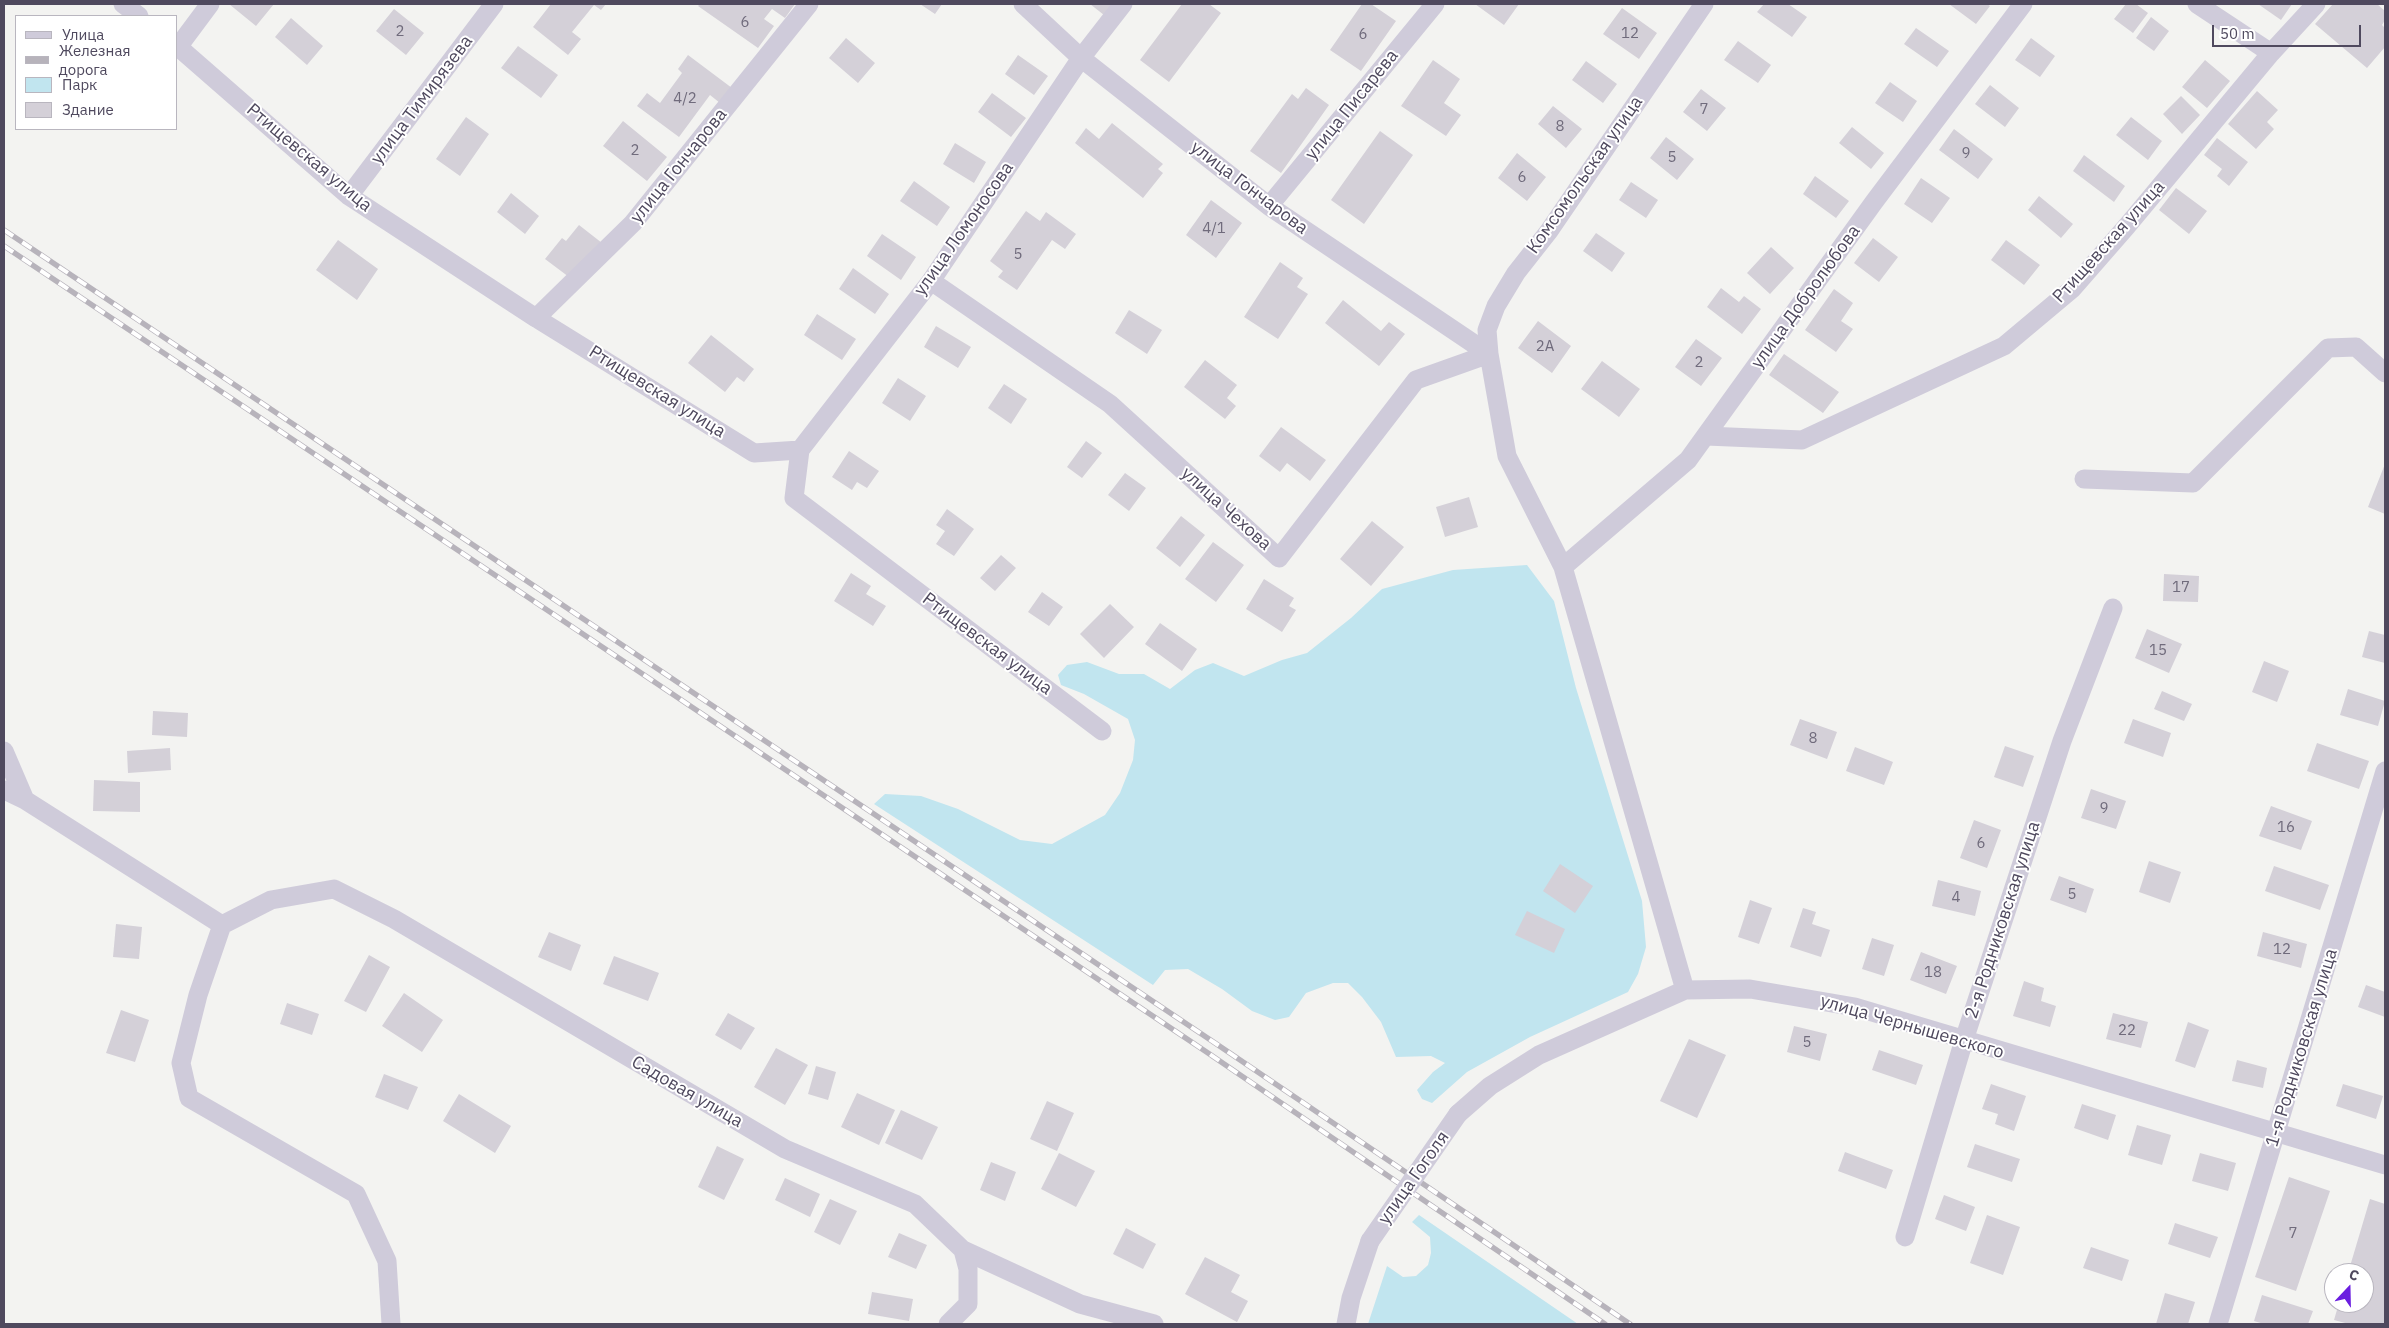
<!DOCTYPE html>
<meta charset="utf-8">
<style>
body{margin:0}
#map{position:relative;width:2389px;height:1328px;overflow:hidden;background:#f3f3f1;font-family:"IBM Plex Sans",sans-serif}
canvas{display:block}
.frame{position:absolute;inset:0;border:5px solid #4f495e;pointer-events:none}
.legend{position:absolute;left:15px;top:15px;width:162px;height:115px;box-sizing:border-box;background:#fff;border:1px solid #b9b6bf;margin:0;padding:6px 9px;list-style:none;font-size:15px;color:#4f495e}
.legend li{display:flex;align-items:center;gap:10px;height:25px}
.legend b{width:25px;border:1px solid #b9b6bf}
.north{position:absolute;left:2324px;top:1263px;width:50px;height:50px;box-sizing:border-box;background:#fff;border:1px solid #b9b6bf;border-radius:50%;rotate:21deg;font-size:14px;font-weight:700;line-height:20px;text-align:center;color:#4f495e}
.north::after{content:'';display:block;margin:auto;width:18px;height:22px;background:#6b1ee0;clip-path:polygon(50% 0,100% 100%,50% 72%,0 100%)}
.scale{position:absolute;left:2212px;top:25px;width:149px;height:22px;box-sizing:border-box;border:2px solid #4f495e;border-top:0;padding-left:6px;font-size:15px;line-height:18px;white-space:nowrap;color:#4f495e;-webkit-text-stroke:4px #fff;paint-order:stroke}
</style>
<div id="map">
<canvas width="2389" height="1328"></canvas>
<div class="frame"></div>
<ul class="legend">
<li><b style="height:6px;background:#cfcbda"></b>Улица</li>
<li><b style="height:6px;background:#b7b3bb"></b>Железная дорога</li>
<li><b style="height:14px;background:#c1e5ef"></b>Парк</li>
<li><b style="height:14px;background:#d4d0d8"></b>Здание</li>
</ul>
<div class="north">С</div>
<div class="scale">50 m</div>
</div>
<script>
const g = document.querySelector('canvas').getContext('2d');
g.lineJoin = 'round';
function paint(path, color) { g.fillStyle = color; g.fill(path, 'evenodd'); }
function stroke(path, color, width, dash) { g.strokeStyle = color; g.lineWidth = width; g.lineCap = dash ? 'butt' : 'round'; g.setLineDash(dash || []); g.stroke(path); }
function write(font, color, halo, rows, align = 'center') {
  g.font = font + ' "IBM Plex Sans",sans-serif'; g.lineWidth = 4; g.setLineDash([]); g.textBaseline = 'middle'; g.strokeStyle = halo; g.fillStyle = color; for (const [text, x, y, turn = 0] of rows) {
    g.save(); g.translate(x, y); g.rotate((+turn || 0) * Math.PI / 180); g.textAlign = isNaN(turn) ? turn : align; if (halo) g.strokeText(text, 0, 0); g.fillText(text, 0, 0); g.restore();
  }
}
paint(new Path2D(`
 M 1527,565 L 1554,601 L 1576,688 L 1642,901 L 1646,947 L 1638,974 L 1628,992 L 1530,1037 L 1467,1072 L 1432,1103 L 1422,1099 L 1417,1090 L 1433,1072 L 1445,1063 L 1431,1056 L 1396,1057 L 1381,1022 L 1362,997 L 1348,983 L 1333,983 L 1306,993 L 1289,1017 L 1275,1020 L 1252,1011 L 1222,989 L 1188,969 L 1165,970 L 1153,985 L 874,804 L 885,794 L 921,796 L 958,809 L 1020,840 L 1052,844 L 1105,815 L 1120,793 L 1133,760 L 1135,740 L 1128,719 L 1084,694 L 1061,685 L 1058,675 L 1067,665 L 1087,662 L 1119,674 L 1144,674 L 1170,689 L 1195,670 L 1213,663 L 1244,676 L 1282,660 L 1307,653 L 1351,618 L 1382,589 L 1453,570 Z
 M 1419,1215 L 1578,1324 L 1368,1324 L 1387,1266 L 1403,1277 L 1416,1276 L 1428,1265 L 1431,1253 L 1430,1237 L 1412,1222 Z`), '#c1e5ef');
paint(new Path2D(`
 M 229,4 L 274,4 L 256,26 Z
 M 551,4 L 606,4 L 601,10 L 594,5 L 572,32 L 581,39 L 568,55 L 533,27 Z
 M 700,4 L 795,4 L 785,18 L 772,9 L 764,19 L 774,26 L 758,48 L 698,6 Z
 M 920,4 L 942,4 L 935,14 Z
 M 1090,4 L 1113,4 L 1104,15 Z
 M 1182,4 L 1209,4 L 1221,13 L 1169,82 L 1140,60 Z
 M 1362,4 L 1371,4 L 1396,21 L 1361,71 L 1330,50 Z
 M 1475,4 L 1519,4 L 1504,25 Z
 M 1764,4 L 1788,4 L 1807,17 L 1792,37 L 1757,12 Z
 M 1949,4 L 1987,4 L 1990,6 L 1976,24 Z
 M 2126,4 L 2136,4 L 2148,13 L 2133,33 L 2114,19 Z
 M 2258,4 L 2292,4 L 2281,20 Z
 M 2333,4 L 2377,4 L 2385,11 L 2385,20 L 2382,25 L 2385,28 L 2385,47 L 2367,68 L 2315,24 Z
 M 1622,8 L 1657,33 L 1639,59 L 1603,34 Z
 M 394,9 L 424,33 L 406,55 L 376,31 Z
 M 2151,17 L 2169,31 L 2154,51 L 2136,38 Z
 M 291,18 L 323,46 L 307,65 L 275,37 Z
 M 1916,28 L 1949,51 L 1937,67 L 1904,44 Z
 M 846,38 L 875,63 L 858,83 L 829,58 Z
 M 2031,38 L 2055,56 L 2040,77 L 2015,60 Z
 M 1738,41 L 1771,65 L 1758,83 L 1724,60 Z
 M 518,46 L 558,75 L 541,98 L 501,68 Z
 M 688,55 L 732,88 L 720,103 L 710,95 L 679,137 L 637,106 L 647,93 L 660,103 L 682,73 L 678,69 Z
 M 1018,55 L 1048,76 L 1034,95 L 1005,74 Z
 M 1433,60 L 1460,79 L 1444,103 L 1461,115 L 1446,136 L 1401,106 Z
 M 2205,60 L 2230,81 L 2207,108 L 2182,87 Z
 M 1586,61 L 1617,84 L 1603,103 L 1572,80 Z
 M 1890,82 L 1917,101 L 1903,122 L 1875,103 Z
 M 1990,85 L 2019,108 L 2005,127 L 1975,104 Z
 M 1306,88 L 1329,105 L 1281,173 L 1250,151 L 1292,94 L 1298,99 Z
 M 1701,89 L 1726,108 L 1707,131 L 1683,112 Z
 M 2257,91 L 2278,110 L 2267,122 L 2274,129 L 2256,149 L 2228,124 Z
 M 992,93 L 1026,118 L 1011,137 L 978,112 Z
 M 2181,96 L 2200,115 L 2182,134 L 2163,114 Z
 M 1553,106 L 1582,129 L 1566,148 L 1538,124 Z
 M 466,117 L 489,134 L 460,176 L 436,159 Z
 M 2131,117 L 2162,141 L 2148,160 L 2116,135 Z
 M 623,121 L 667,157 L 647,181 L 603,146 Z
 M 1112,123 L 1163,164 L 1158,169 L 1163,173 L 1143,198 L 1075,143 L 1086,128 L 1099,139 Z
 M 1852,127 L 1884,153 L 1871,169 L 1839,143 Z
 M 1954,129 L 1993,159 L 1978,179 L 1939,150 Z
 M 1380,131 L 1413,155 L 1364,224 L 1331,200 Z
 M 1666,137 L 1694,159 L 1677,180 L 1650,158 Z
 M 2217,138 L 2248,162 L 2229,186 L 2217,176 L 2222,169 L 2204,155 Z
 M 955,143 L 986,162 L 974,183 L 943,164 Z
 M 1517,153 L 1546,177 L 1527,201 L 1498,178 Z
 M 2084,155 L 2125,186 L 2114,202 L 2073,171 Z
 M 1815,176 L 1849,201 L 1836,218 L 1803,194 Z
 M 1921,178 L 1950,198 L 1932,223 L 1904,204 Z
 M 914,181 L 950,207 L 937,226 L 900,201 Z
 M 1631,182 L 1658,200 L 1646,218 L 1619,200 Z
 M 2176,188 L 2207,211 L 2189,234 L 2159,210 Z
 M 511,193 L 539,216 L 525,234 L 497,212 Z
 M 2039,196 L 2073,224 L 2061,238 L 2028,210 Z
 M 1211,200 L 1242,223 L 1216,258 L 1186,235 Z
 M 1026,211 L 1040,221 L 1046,212 L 1076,234 L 1065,249 L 1052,240 L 1017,290 L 998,277 L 1003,271 L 990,261 Z
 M 579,225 L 602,243 L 573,280 L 545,259 L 562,238 L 566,241 Z
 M 1596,233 L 1625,253 L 1612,272 L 1583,251 Z
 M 882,234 L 916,257 L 901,280 L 867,256 Z
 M 1873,238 L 1898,257 L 1879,282 L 1854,263 Z
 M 338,240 L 378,269 L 357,300 L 316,270 Z
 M 2006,240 L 2040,265 L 2024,285 L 1991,260 Z
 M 1771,247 L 1794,268 L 1770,294 L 1747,273 Z
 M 1280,262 L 1303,278 L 1297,287 L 1308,294 L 1278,339 L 1244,317 Z
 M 853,268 L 889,294 L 875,314 L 839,289 Z
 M 1721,288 L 1739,302 L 1744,296 L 1761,309 L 1742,334 L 1707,307 Z
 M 1834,289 L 1853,303 L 1841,321 L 1853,329 L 1836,352 L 1805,330 Z
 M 1343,300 L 1381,331 L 1389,322 L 1405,334 L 1379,366 L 1325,323 Z
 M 1129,310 L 1162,330 L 1147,354 L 1115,333 Z
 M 817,314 L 856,339 L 842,360 L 804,335 Z
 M 1538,321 L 1571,346 L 1552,373 L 1518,348 Z
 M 936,326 L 971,347 L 958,368 L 924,347 Z
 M 711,335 L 754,369 L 744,382 L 737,377 L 725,392 L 688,363 Z
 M 1696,339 L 1722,358 L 1701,386 L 1675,367 Z
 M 1784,354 L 1839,392 L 1823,413 L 1769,375 Z
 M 1205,360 L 1237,385 L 1227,398 L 1236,406 L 1225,419 L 1184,387 Z
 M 1602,361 L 1640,389 L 1619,417 L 1581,389 Z
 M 898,378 L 926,396 L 910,421 L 882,403 Z
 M 1004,384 L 1027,399 L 1011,424 L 988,408 Z
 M 1281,427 L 1326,460 L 1310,481 L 1287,463 L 1280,472 L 1259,456 Z
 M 1086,441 L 1102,453 L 1082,478 L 1067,467 Z
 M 849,451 L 879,471 L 867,488 L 857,482 L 852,490 L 832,477 Z
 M 2385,464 L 2385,514 L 2368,507 Z
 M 1125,473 L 1146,488 L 1129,511 L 1108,495 Z
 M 1469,497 L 1478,527 L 1445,537 L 1436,507 Z
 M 947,509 L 974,529 L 954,556 L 936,544 L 945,531 L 936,525 Z
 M 1181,516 L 1205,535 L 1180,567 L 1156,548 Z
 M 1372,521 L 1404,547 L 1371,586 L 1340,559 Z
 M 1213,542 L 1244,565 L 1216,602 L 1185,579 Z
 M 1001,555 L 1016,568 L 995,591 L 980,578 Z
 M 851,573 L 871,586 L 866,594 L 886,606 L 873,626 L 834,601 Z
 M 2164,574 L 2199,576 L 2198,602 L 2163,601 Z
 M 1264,579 L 1294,598 L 1289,606 L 1296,610 L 1282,632 L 1246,609 Z
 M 1042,592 L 1063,607 L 1049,626 L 1028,612 Z
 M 1110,604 L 1134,627 L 1104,658 L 1080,634 Z
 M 1160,623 L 1197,649 L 1182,671 L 1145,644 Z
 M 2147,629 L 2182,644 L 2169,673 L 2135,658 Z
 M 2369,631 L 2385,635 L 2385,663 L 2362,657 Z
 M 2264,661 L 2289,671 L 2277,702 L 2252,692 Z
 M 2348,689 L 2385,701 L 2378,726 L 2340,715 Z
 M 2162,691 L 2192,704 L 2184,721 L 2154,709 Z
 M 153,711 L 188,713 L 187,737 L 152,735 Z
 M 1800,719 L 1837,732 L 1827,759 L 1790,745 Z
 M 2133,719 L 2171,733 L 2163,757 L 2124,743 Z
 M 2317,743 L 2369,761 L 2359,789 L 2307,771 Z
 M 2005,746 L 2034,756 L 2023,787 L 1994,777 Z
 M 1855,747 L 1893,762 L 1884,785 L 1846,771 Z
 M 170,748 L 171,770 L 128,773 L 127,751 Z
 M 94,780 L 140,782 L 140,812 L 93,811 Z
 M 2091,789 L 2126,801 L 2116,829 L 2081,818 Z
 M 2271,806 L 2312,821 L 2301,850 L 2259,836 Z
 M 1974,820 L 2001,830 L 1987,868 L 1960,858 Z
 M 2149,861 L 2181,872 L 2170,903 L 2139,892 Z
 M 1560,864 L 1593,886 L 1575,913 L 1543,891 Z
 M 2274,866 L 2329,885 L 2320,910 L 2265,891 Z
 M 2059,876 L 2094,889 L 2086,913 L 2050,900 Z
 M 1938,880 L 1981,891 L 1975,916 L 1932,906 Z
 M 1750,900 L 1772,908 L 1759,944 L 1738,937 Z
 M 1803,908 L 1816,912 L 1812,924 L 1830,930 L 1821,957 L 1790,947 Z
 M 1527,911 L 1565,929 L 1554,953 L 1515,935 Z
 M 116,924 L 142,927 L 139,959 L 113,957 Z
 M 549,932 L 581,945 L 571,971 L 538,957 Z
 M 2263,932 L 2307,944 L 2301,968 L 2257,956 Z
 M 1872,938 L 1894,945 L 1884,976 L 1862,969 Z
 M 1921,952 L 1957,966 L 1946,994 L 1910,980 Z
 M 369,955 L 390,967 L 366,1012 L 344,1001 Z
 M 614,956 L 659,973 L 648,1001 L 603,984 Z
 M 2024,981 L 2044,988 L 2041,1001 L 2056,1006 L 2050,1027 L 2013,1016 Z
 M 2366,985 L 2385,992 L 2385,1017 L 2358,1007 Z
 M 404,993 L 443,1020 L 422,1052 L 382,1026 Z
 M 287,1003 L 319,1014 L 312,1035 L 280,1024 Z
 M 121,1010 L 149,1020 L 135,1062 L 106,1053 Z
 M 728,1013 L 755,1028 L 741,1050 L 715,1035 Z
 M 2113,1013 L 2148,1022 L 2141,1048 L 2106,1039 Z
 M 2188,1022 L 2209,1030 L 2195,1068 L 2175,1061 Z
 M 1794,1026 L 1827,1034 L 1820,1061 L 1787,1052 Z
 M 1689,1039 L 1726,1055 L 1697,1118 L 1660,1101 Z
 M 776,1048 L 808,1065 L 785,1105 L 754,1087 Z
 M 1879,1050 L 1923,1065 L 1916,1085 L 1872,1070 Z
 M 2237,1060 L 2267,1068 L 2263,1088 L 2232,1081 Z
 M 816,1066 L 836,1072 L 828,1100 L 808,1094 Z
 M 384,1074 L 418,1087 L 408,1110 L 375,1097 Z
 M 1991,1084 L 2026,1096 L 2014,1131 L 1995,1124 L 1998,1114 L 1982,1109 Z
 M 2343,1084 L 2383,1096 L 2376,1119 L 2336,1106 Z
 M 857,1093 L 895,1110 L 879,1145 L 841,1127 Z
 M 459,1094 L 511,1126 L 495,1153 L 443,1121 Z
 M 1047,1101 L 1074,1113 L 1057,1151 L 1030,1139 Z
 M 2082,1104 L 2116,1115 L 2108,1140 L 2074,1128 Z
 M 901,1110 L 938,1127 L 922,1160 L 885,1143 Z
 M 2137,1125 L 2171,1135 L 2162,1165 L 2128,1155 Z
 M 1975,1144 L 2020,1159 L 2012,1182 L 1967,1167 Z
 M 717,1146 L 744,1159 L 724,1200 L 698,1187 Z
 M 1845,1152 L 1893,1170 L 1886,1189 L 1838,1171 Z
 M 1059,1153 L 1095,1171 L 1076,1207 L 1041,1189 Z
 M 2200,1153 L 2236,1163 L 2228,1191 L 2192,1181 Z
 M 991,1162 L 1016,1172 L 1005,1201 L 980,1190 Z
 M 2289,1177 L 2330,1191 L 2296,1291 L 2255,1277 Z
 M 785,1178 L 820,1194 L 810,1217 L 775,1200 Z
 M 1944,1195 L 1975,1207 L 1966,1231 L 1935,1219 Z
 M 830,1199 L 857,1211 L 840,1245 L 814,1232 Z
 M 2370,1199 L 2385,1204 L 2385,1324 L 2349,1324 L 2334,1320 L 2339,1303 L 2364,1303 L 2364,1273 L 2348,1273 Z
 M 1987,1215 L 2020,1227 L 2003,1275 L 1970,1263 Z
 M 2175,1223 L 2218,1237 L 2210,1258 L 2168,1244 Z
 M 1126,1228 L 1156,1244 L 1143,1269 L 1113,1254 Z
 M 899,1233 L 927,1245 L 916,1269 L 888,1257 Z
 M 2091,1247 L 2129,1260 L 2122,1281 L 2083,1268 Z
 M 1205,1257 L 1240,1275 L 1231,1292 L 1248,1301 L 1237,1322 L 1185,1294 Z
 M 872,1292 L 913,1299 L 909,1321 L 868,1314 Z
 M 2165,1293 L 2195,1302 L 2188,1324 L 2156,1324 Z
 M 2262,1295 L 2313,1311 L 2308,1324 L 2264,1324 L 2254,1321 Z`), '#d4d0d8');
stroke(new Path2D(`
 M 123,4 L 139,16
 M 1023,4 L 1081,58 L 1269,206 L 1489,354
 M 2197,4 L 2271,53
 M 176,45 L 349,196 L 536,318 L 754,453 L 800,450 L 794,498 L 1102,731
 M 178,47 L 210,4
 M 349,196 L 494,4
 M 1269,206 L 1435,4
 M 931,281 L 1110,404 L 1279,558 L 1416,380 L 1489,354
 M 536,318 L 633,223 L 809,4
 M 1706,436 L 1802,440 L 2004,346 L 2072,289 L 2127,226 L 2271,53 L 2316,4
 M 800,450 L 931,281 L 1081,58 L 1123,4
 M 2084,479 L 2193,483 L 2328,348 L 2356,347 L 2385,373
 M 1563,567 L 1688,460 L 1874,202 L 2023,4
 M 4,751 L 25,800
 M 4,790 L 25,800 L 222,925
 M 222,925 L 271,900 L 334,889 L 394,919 L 785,1149 L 915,1204 L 963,1250 L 1080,1304 L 1154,1324
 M 222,925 L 198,995 L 181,1063 L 189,1098 L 356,1194 L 387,1261 L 391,1324
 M 1685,990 L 1563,567 L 1507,456 L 1489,354 L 1487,330 L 1496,306 L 1516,273 L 1549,231 L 1704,4
 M 1458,1114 L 1490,1086 L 1539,1055 L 1685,990 L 1750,989 L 1855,1007 L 2385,1165
 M 1905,1237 L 1964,1040 L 2062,741 L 2113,608
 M 948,1324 L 968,1304 L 968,1269 L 963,1250
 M 1346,1324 L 1351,1298 L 1370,1241
 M 2218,1324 L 2385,771`), '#cfcbda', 19);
const rail = new Path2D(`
 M 4,230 L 1215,1043 L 1630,1324
 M 4,246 L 1208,1053 L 1605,1324`);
stroke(rail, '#b7b3bb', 5.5);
stroke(rail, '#fff', 4, [11]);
stroke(new Path2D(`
 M 1370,1241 L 1458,1114`), '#cfcbda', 19);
write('15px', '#706b7c', null, [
 ["6",745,23],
 ["2",400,32],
 ["12",1630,34],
 ["6",1363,35],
 ["4/2",685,99],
 ["7",1704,110],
 ["8",1560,127],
 ["2",635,151],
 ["9",1966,154],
 ["5",1672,158],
 ["6",1522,178],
 ["4/1",1214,229],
 ["5",1018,255],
 ["2А",1545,347],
 ["2",1699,363],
 ["17",2181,588],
 ["15",2158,651],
 ["8",1813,739],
 ["9",2104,809],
 ["16",2286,828],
 ["6",1981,844],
 ["5",2072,895],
 ["4",1956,898],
 ["12",2282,950],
 ["18",1933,973],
 ["22",2127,1031],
 ["5",1807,1043],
 ["7",2293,1234]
]);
write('18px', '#4f495e', '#fff', [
 ["улица Тимирязева",422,100,-53],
 ["улица Писарева",1352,105,-51],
 ["Ртищевская улица",309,158,40],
 ["улица Гончарова",679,166,-51],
 ["Комсомольская улица",1585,175,-55],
 ["улица Гончарова",1249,188,37],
 ["улица Ломоносова",964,229,-55],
 ["Ртищевская улица",2109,242,-48],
 ["улица Добролюбова",1806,297,-54],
 ["Ртищевская улица",657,392,32],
 ["улица Чехова",1226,509,42],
 ["Ртищевская улица",987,644,37],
 ["2-я Родниковская улица",2003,920,-72],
 ["улица Чернышевского",1912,1027,16],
 ["1-я Родниковская улица",2302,1048,-73],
 ["Садовая улица",687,1092,30],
 ["улица Гоголя",1414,1178,-55]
]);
</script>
